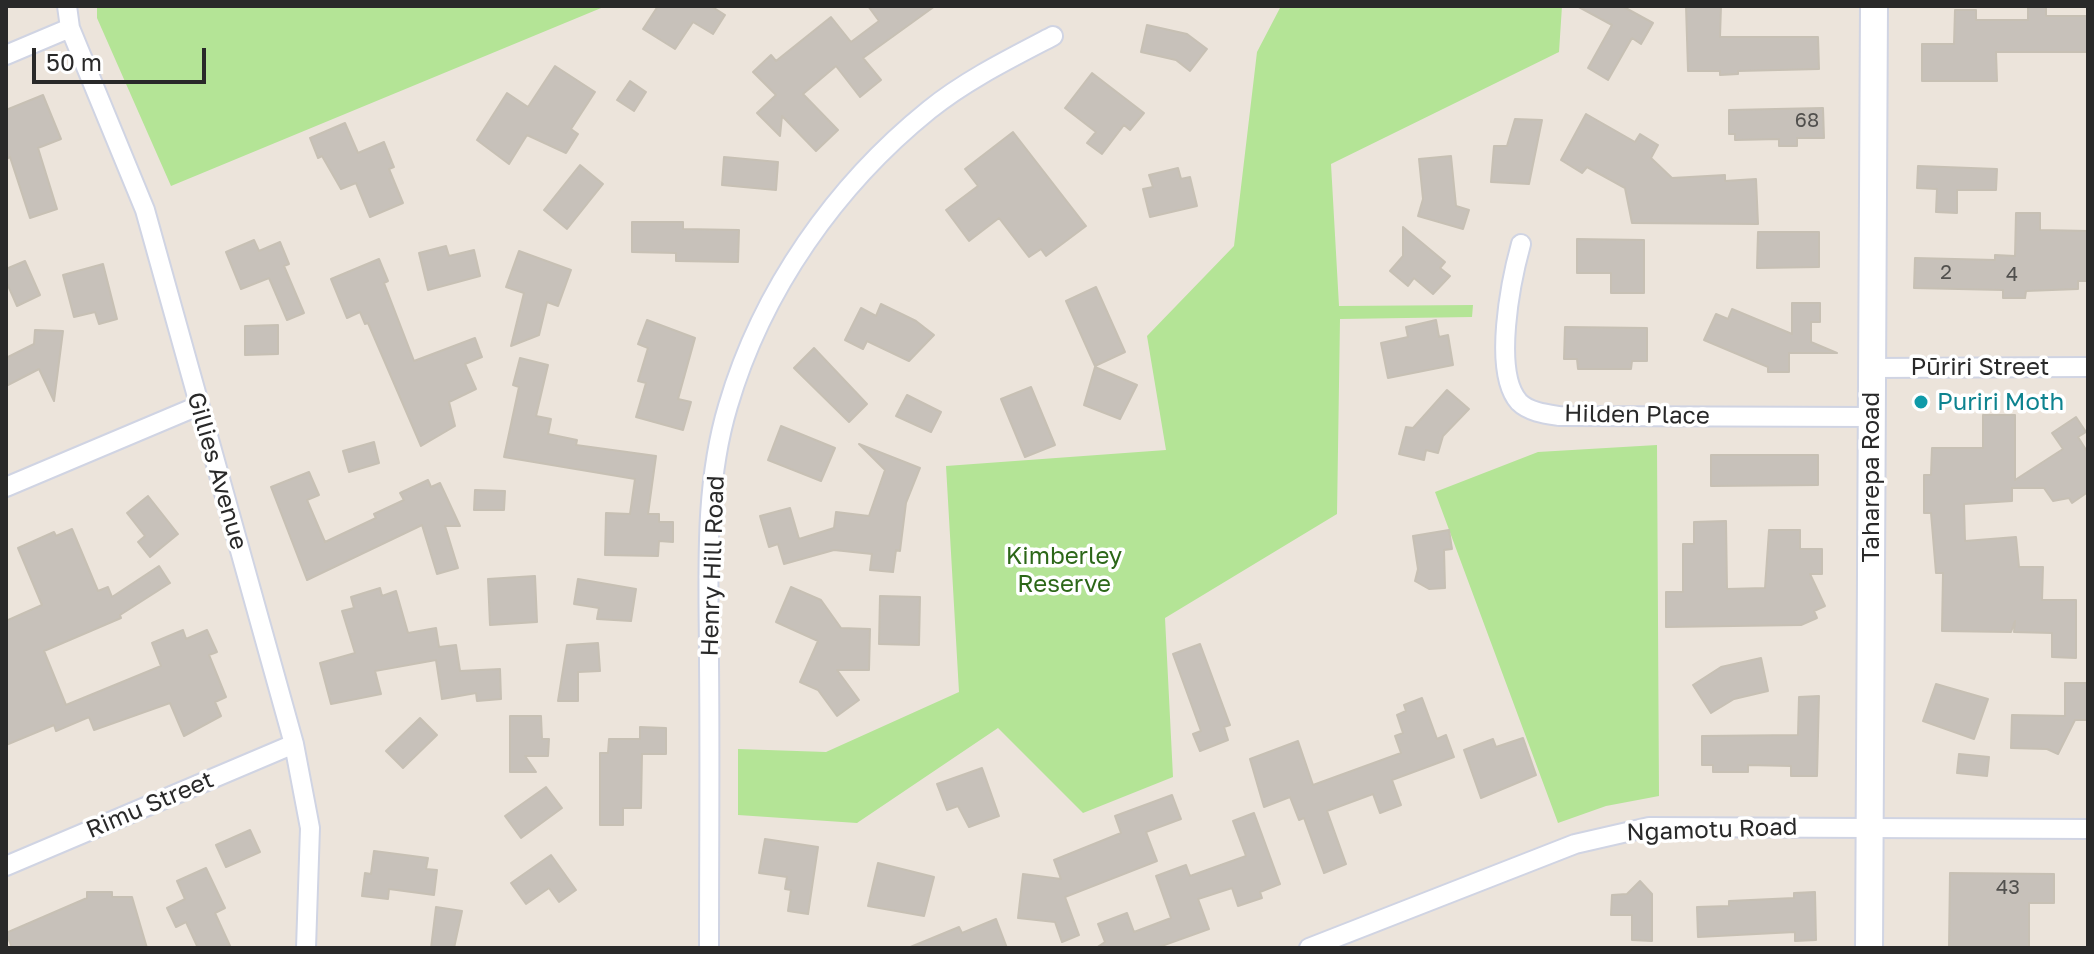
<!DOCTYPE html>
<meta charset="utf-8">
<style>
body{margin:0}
#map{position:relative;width:2094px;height:954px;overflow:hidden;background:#ece4db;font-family:"Golos Text",sans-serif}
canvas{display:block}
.frame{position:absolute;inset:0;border:8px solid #292929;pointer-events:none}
.scale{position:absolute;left:32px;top:48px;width:174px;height:36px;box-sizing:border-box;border:4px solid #292929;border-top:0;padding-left:10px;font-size:24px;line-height:28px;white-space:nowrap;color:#292929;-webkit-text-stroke:6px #fff;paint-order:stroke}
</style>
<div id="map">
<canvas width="2094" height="954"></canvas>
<div class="frame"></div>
<div class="scale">50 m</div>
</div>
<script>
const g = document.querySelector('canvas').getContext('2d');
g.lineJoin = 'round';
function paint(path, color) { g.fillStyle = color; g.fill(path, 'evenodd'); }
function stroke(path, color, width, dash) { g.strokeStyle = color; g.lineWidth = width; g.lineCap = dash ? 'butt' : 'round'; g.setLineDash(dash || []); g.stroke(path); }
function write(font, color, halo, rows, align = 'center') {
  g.font = font + ' "Golos Text",sans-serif'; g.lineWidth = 7; g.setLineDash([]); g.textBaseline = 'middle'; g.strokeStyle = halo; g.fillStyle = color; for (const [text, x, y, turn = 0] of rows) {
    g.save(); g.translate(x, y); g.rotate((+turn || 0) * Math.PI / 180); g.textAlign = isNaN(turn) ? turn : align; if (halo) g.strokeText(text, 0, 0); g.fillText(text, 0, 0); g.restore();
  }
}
paint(new Path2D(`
 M 97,6 L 606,6 L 171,186 L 97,18 Z
 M 1281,6 L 1562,6 L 1559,52 L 1331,164 L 1339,306 L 1473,305 L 1472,317 L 1340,319 L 1337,514 L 1165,618 L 1173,777 L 1083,813 L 998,728 L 857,823 L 738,815 L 738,749 L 826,752 L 959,692 L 946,466 L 1166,450 L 1147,336 L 1234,246 L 1257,52 Z
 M 1657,445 L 1659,796 L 1606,806 L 1558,823 L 1435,492 L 1538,452 Z`), '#b4e496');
const building = new Path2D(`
 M 658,6 L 711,6 L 725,15 L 713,34 L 693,22 L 675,49 L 643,29 Z
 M 868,6 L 935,6 L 863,58 L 881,80 L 860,97 L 836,66 L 803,94 L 838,130 L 816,151 L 782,116 L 780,136 L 757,113 L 776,95 L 753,72 L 771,55 L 776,61 L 831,17 L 851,42 L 879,21 Z
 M 1577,6 L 1622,6 L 1653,23 L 1641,44 L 1632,38 L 1608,80 L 1588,68 L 1612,25 Z
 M 1686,6 L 1721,6 L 1720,37 L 1818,37 L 1819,69 L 1738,71 L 1738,74 L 1720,75 L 1720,71 L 1688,71 Z
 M 2028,6 L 2046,6 L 2046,16 L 2088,16 L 2088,52 L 1996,52 L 1997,81 L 1922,81 L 1922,44 L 1954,44 L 1955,10 L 1976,10 L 1976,20 L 2028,20 Z
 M 1147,25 L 1187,34 L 1207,49 L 1190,71 L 1176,60 L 1141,52 Z
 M 555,66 L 595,92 L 571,129 L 578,134 L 566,153 L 527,135 L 509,164 L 477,140 L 507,93 L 528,107 Z
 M 1092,73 L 1144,113 L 1130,130 L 1124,125 L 1102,154 L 1087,143 L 1096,132 L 1065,108 Z
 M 630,81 L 646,92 L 634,111 L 617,100 Z
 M 43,95 L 61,139 L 38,148 L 57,209 L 30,218 L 10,157 L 6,159 L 6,110 Z
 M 1823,108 L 1824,138 L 1797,138 L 1797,146 L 1779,146 L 1779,139 L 1735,140 L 1735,134 L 1729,134 L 1729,110 Z
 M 1586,114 L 1635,142 L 1640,134 L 1658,145 L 1651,158 L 1672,178 L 1725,175 L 1725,181 L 1756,179 L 1758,224 L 1632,223 L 1625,188 L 1587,167 L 1582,173 L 1561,160 Z
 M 1515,119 L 1542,120 L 1529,184 L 1491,182 L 1494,146 L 1507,146 Z
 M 345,123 L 358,153 L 384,142 L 394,167 L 389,169 L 403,203 L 370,217 L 356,183 L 341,189 L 322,156 L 318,158 L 310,138 Z
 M 1013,132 L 1086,226 L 1046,256 L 1041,249 L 1029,257 L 999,218 L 969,241 L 946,210 L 978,186 L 965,169 Z
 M 1451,156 L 1456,206 L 1469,210 L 1463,229 L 1418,216 L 1423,199 L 1419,159 Z
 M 724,157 L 778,162 L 776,190 L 722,185 Z
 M 580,165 L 603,184 L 567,229 L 544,210 Z
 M 1918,166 L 1997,169 L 1996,190 L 1957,190 L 1957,213 L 1936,212 L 1937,189 L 1917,188 Z
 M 1178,168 L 1181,179 L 1190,177 L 1197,206 L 1150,217 L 1143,189 L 1153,187 L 1149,175 Z
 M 2016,213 L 2040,213 L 2040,230 L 2088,231 L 2088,281 L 2078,281 L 2078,289 L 2026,291 L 2025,298 L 2003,298 L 2003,290 L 1914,288 L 1915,258 L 1995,260 L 1995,255 L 2015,256 Z
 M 632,222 L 683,222 L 683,229 L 739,230 L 738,262 L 676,261 L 676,253 L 632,252 Z
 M 1403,227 L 1445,262 L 1440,268 L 1450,276 L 1433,294 L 1414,278 L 1408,286 L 1390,271 L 1403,256 Z
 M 1758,232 L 1819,232 L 1819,267 L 1757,268 Z
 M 1577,239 L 1644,240 L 1644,293 L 1611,293 L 1611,273 L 1577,273 Z
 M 254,240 L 259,251 L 280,242 L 289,264 L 284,266 L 304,313 L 287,320 L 269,278 L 241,289 L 226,252 Z
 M 446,246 L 449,256 L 474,250 L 480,276 L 428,290 L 419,253 Z
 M 519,251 L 571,270 L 558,306 L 547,302 L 539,335 L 511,346 L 524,293 L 506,287 Z
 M 379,259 L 388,281 L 384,283 L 414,361 L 475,338 L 482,357 L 465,364 L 476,389 L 449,402 L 455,426 L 421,446 L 368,323 L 365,324 L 360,312 L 347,318 L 331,279 Z
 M 25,261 L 40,295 L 17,306 L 6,281 L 6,269 Z
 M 103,264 L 117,319 L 99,324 L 95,312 L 74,317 L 63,275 Z
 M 1096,287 L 1125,352 L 1095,366 L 1066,301 Z
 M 1792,303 L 1820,303 L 1820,322 L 1811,322 L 1811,342 L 1837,353 L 1789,353 L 1789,372 L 1768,372 L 1768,367 L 1704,340 L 1716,314 L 1728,319 L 1732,309 L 1792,334 Z
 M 881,304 L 916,321 L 934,335 L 909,361 L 867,341 L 863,349 L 845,340 L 861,308 L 876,316 Z
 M 647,320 L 695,338 L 678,399 L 691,402 L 683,430 L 636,417 L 646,383 L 638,381 L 648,348 L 638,344 Z
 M 1436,320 L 1439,337 L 1448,335 L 1453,365 L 1388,378 L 1381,343 L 1408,337 L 1406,327 Z
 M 278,325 L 278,354 L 245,355 L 245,326 Z
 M 1565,327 L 1647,328 L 1647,361 L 1632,361 L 1631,369 L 1578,369 L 1577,359 L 1564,359 Z
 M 35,330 L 63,331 L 54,401 L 39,369 L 6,386 L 6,358 L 34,344 Z
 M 814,348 L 867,404 L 849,422 L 794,368 Z
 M 520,358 L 548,365 L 536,416 L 551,419 L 548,434 L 577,440 L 576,445 L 656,456 L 648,514 L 659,514 L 659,522 L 673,522 L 673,542 L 659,541 L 658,556 L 605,555 L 606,513 L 630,514 L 635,479 L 504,457 L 519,387 L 513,385 Z
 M 1095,367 L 1137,385 L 1120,419 L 1084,405 Z
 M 1031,387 L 1055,445 L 1025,457 L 1001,399 Z
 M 1447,390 L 1469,409 L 1443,436 L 1438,453 L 1426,450 L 1424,460 L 1399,454 L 1406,427 L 1413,428 Z
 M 907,395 L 941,412 L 931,432 L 896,416 Z
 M 1983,415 L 2015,415 L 2015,480 L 2063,449 L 2052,433 L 2076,417 L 2086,432 L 2078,437 L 2088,453 L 2088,492 L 2072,503 L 2069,498 L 2053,501 L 2044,488 L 2012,488 L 2012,501 L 1964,504 L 1965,541 L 2016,537 L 2019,567 L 2043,567 L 2042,600 L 2076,600 L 2076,658 L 2052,657 L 2052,633 L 2014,632 L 2015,621 L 2011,632 L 1942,631 L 1943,573 L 1936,573 L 1931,513 L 1924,513 L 1924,475 L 1931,475 L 1932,448 L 1983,448 Z
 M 781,426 L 835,448 L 821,481 L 768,460 Z
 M 374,442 L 379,463 L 349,472 L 343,451 Z
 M 859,444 L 920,468 L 906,503 L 900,551 L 896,550 L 893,572 L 870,570 L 872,554 L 834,550 L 784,564 L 778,544 L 769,547 L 760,516 L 790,508 L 799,539 L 834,528 L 836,512 L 869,516 L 885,470 Z
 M 1711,455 L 1818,455 L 1818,485 L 1711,486 Z
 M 309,472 L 319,495 L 307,500 L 325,542 L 376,518 L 374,514 L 404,500 L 400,493 L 428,480 L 431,487 L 440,483 L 460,526 L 445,526 L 458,568 L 437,574 L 422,525 L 307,580 L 271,487 Z
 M 475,490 L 505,491 L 504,510 L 474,510 Z
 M 148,496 L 178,534 L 150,557 L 138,542 L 145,536 L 127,513 Z
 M 1726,521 L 1727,589 L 1765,588 L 1769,530 L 1800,530 L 1800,549 L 1822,549 L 1822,574 L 1810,574 L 1825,606 L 1814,611 L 1817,618 L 1801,625 L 1666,627 L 1666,592 L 1683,592 L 1683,544 L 1694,544 L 1694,522 Z
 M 72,529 L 98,591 L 108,587 L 112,597 L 159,566 L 170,583 L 120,615 L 121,618 L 44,651 L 66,705 L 161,666 L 152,643 L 183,630 L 186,639 L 207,630 L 217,652 L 209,655 L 226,697 L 215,702 L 221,716 L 184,736 L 170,703 L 94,730 L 89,717 L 56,731 L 54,725 L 6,745 L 6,621 L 42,605 L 18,548 L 54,532 L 56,536 Z
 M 1449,530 L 1452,549 L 1444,550 L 1445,588 L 1429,589 L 1415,581 L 1418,569 L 1413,536 Z
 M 535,576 L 537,622 L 490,625 L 488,579 Z
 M 578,579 L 636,589 L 631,621 L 597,619 L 599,608 L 574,604 Z
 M 791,587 L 821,600 L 841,628 L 870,629 L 869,670 L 837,670 L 859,700 L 837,716 L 818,690 L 800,682 L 818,641 L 776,622 Z
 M 380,588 L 382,596 L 396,591 L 408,633 L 436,628 L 439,647 L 456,645 L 460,671 L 500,669 L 501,699 L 477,701 L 476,693 L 442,699 L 436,660 L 375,671 L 381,694 L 331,704 L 320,663 L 355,653 L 342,611 L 354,608 L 351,597 Z
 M 880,596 L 920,597 L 919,645 L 879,644 Z
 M 598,643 L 600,671 L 578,672 L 578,701 L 558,701 L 567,645 Z
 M 1200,644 L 1230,725 L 1224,727 L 1228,740 L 1200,751 L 1193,734 L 1201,731 L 1173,654 Z
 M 1761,658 L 1768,691 L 1734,699 L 1711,713 L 1693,685 L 1721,667 Z
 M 2065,683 L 2088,683 L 2088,720 L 2075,720 L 2058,754 L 2047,749 L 2011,748 L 2012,715 L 2065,716 Z
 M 1936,684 L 1988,699 L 1974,739 L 1923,721 Z
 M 1819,696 L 1817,776 L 1791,776 L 1791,766 L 1748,765 L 1748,772 L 1713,772 L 1713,765 L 1702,765 L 1702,736 L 1798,735 L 1799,697 Z
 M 1422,698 L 1437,739 L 1446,735 L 1454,757 L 1392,780 L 1401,805 L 1380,813 L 1373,794 L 1327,811 L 1346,864 L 1324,873 L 1304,818 L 1299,820 L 1290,797 L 1264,807 L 1250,759 L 1298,741 L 1313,785 L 1401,753 L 1395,736 L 1403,733 L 1397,715 L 1406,711 L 1404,705 Z
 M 510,716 L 541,716 L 542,739 L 549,739 L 548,756 L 525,756 L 536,772 L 510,772 Z
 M 420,718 L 437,735 L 403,768 L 386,751 Z
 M 640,727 L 666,728 L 666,754 L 642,754 L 641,808 L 623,808 L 623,825 L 600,825 L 600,753 L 608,753 L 609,739 L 640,739 Z
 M 1523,738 L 1536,775 L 1481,798 L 1464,750 L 1493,739 L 1496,747 Z
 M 1959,754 L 1989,757 L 1987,776 L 1957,773 Z
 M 982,768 L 999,816 L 969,827 L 958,806 L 947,810 L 937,784 Z
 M 546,787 L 562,808 L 521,838 L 505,816 Z
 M 1172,795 L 1181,819 L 1146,832 L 1157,861 L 1065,897 L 1079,935 L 1062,942 L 1055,922 L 1018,918 L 1023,874 L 1061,879 L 1054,860 L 1121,833 L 1115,816 Z
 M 1254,813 L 1280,884 L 1260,892 L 1262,898 L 1238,906 L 1232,888 L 1198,899 L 1209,929 L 1156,948 L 1096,948 L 1105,942 L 1098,924 L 1127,913 L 1134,932 L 1171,918 L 1156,876 L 1186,865 L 1190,876 L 1246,856 L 1233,821 Z
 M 250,830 L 260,852 L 226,867 L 216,845 Z
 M 765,839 L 818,847 L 808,914 L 788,911 L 791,890 L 785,889 L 787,877 L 759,873 Z
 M 374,851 L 428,858 L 426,869 L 437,870 L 434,895 L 389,889 L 388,899 L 362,896 L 365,873 L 371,874 Z
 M 551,855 L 576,890 L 559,902 L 549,888 L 526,904 L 511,883 Z
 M 878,863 L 934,877 L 924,916 L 868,906 Z
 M 206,868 L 225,908 L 215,913 L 231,948 L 198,948 L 186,922 L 176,927 L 167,908 L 185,899 L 177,881 Z
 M 1950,873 L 2054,874 L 2054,903 L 2029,903 L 2029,948 L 1949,948 Z
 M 1640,881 L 1652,894 L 1652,941 L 1632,940 L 1632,915 L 1611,915 L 1612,895 L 1627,894 Z
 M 87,892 L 112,892 L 112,897 L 132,897 L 147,948 L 12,948 L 6,933 L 87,898 Z
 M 1815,892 L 1816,940 L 1795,941 L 1795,932 L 1698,937 L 1697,907 L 1729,906 L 1729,901 L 1794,898 L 1794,893 Z
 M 436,907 L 462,911 L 454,948 L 431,948 Z
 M 996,919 L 1007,948 L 908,948 L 959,927 L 962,933 Z`);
paint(building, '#c7c1ba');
stroke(building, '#c7c0b4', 2);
const street = new Path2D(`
 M 67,6 L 70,28 L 145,210 L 294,744 L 310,828 L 306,948
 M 6,55 L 70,28
 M 1521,244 C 1511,280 1492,372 1519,402 C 1529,412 1546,414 1559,416 L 1871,417
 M 1872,368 L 2088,367
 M 6,487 L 198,406
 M 6,866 L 294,744
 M 709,948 C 709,853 710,759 709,664 C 709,578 703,489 728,406 C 762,290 836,185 929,110 C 966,80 1011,58 1053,36
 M 1309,948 L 1575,844 L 1649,827 L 2088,829`);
const secondary = new Path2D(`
 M 1869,948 L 1874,6`);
stroke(street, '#d0d4e3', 22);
stroke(secondary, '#d0d4e3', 30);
stroke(street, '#fff', 18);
stroke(secondary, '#fff', 26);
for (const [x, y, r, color] of [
 [1921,402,8,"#0f9aa8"]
]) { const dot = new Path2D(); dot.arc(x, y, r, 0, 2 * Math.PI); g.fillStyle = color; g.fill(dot); stroke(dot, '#fff', 3); }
write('20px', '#504f4d', null, [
 ["68",1807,121],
 ["2",1946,273],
 ["4",2012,275],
 ["43",2008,888]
]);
write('24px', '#292929', '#fff', [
 ["Pūriri Street",1980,367],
 ["Hilden Place",1637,415,1],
 ["Gillies Avenue",217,471,74],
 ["Taharepa Road",1871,477,-90],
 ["Henry Hill Road",713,566,-88],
 ["Rimu Street",150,805,-23],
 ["Ngamotu Road",1712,830,-2]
]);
write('24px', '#0d838f', '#fff', [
 ["Puriri Moth",1937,402]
], 'left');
write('24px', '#2c6718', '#fff', [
 ["Kimberley",1064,556],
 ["Reserve",1064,584]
]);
</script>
